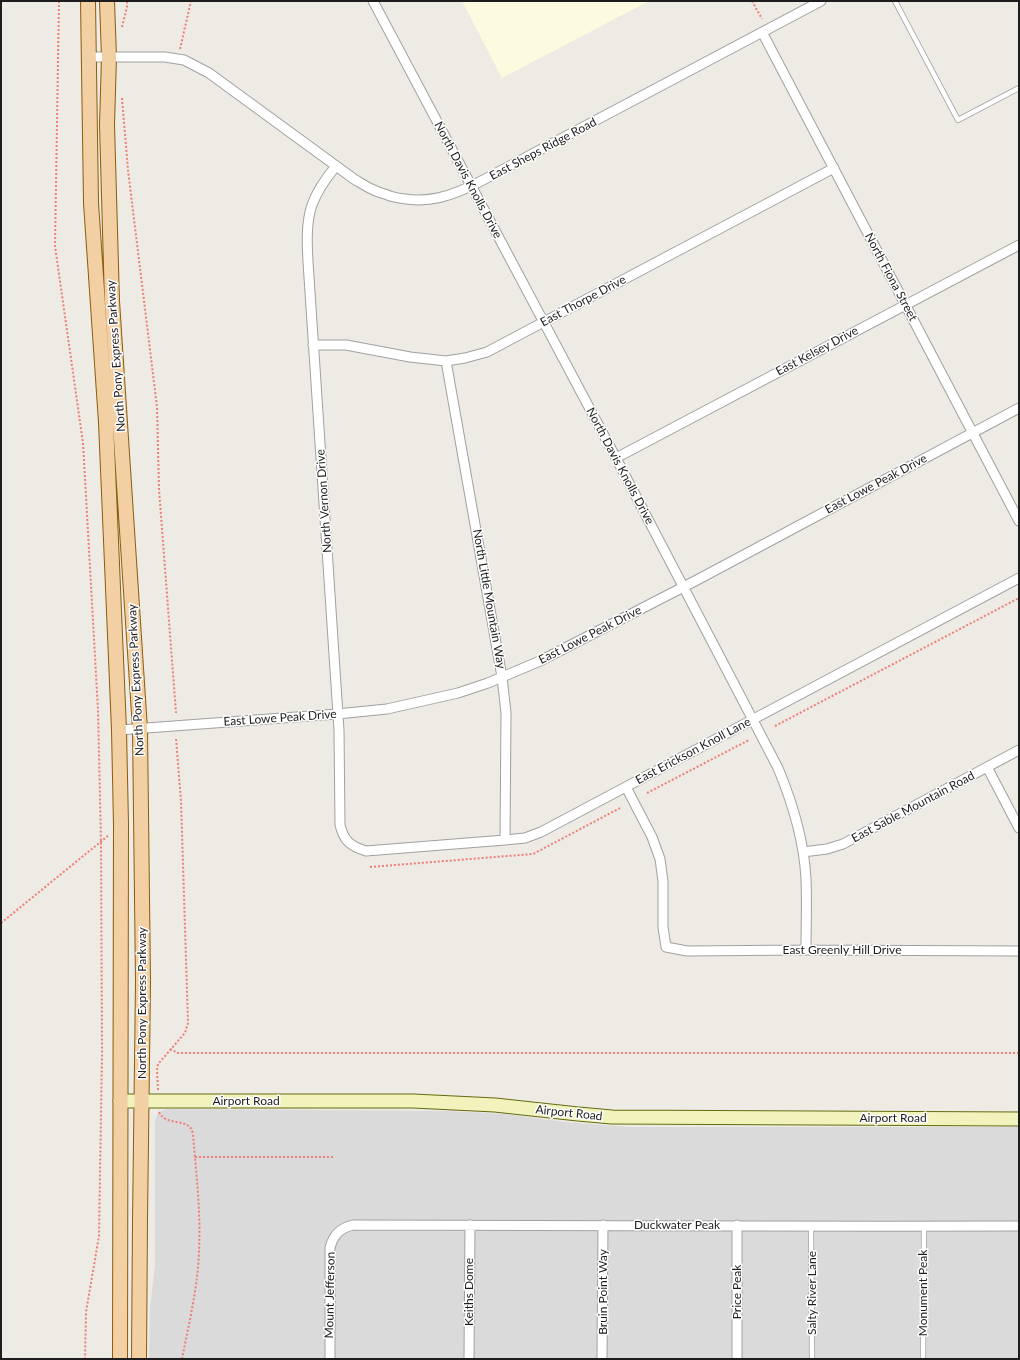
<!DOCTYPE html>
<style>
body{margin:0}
#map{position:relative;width:1020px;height:1360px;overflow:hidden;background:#eeeae4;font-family:Lato,sans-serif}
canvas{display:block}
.frame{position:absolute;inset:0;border:2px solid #1d1d1d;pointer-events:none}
</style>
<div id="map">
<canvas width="1020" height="1360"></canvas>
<div class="frame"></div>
</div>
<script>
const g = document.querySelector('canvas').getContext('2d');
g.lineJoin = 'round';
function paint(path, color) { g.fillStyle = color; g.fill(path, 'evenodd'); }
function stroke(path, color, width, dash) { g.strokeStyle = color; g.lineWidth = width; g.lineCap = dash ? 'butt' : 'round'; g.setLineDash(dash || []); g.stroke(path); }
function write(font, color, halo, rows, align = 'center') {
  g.font = font + ' Lato,sans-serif'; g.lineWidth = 3; g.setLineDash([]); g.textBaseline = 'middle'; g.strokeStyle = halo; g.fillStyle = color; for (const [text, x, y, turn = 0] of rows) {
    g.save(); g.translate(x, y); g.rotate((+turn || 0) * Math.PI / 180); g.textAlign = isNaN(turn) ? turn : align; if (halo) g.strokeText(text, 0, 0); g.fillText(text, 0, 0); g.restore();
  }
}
paint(new Path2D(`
 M 166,1109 L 448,1111 L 506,1114 L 565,1122 L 629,1127 L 1019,1127 L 1019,1359 L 149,1359 L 150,1308 L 155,1265 L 155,1121 L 158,1113 Z`), '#dbdada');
paint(new Path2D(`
 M 462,1 L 649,1 L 502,78 Z`), '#fcfbdf');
const lane = new Path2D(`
 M 895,1 L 958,120 L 1019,88
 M 811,1227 L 812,1359
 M 923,1359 L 924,1226`);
const street = new Path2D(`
 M 373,1 L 616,458 L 778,768 C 793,804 804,840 806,879 C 807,902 806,926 806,950
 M 762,32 L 1019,521
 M 89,57 L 165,57 L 184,60 L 209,73 L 354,179 C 361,183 368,188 376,191 C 380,193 386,194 390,196 C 427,206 453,196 485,179 L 821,1
 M 336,166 C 326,178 317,191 312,205 C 306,222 307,244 308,262 L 339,730 L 340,825 C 344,841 350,846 366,851 L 505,840 L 525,838 L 541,832 L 1019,578
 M 313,345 L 346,345 L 410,357 L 446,361 L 465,358 L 487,352 L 834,168
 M 446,361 L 502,677 L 506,713 L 505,840
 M 616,458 L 1019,245
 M 119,730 L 337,714 L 387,709 L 458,693 L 488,683 L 540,661 L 697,580 L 1019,408
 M 987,767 L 1019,828
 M 626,787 L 652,837 L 660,859 L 663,881 L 663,927 L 666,947 L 687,951 L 806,950 L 1019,951
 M 803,852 L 827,849 L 843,844 L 1019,750
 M 330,1359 L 330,1248 C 333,1235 340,1228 353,1225 C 575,1225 797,1227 1019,1226
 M 469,1359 L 470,1225
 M 602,1359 L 603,1225
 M 737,1359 L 737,1225`);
const secondary = new Path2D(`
 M 120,1101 L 413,1101 L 495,1105 L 578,1114 L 612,1117 L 1019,1119`);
const primary = new Path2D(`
 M 88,1 L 91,203 L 106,422 L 119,730 L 121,824 L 120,1359
 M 107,1 L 109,57 L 107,125 L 112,301 L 140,729 L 143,982 L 140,1221 L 139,1359`);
stroke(lane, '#a1a1a1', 6);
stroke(street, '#a1a1a1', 11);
stroke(secondary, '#636a0e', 15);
stroke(primary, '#895d0d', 16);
stroke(new Path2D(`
 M 59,1 L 55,246 L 83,443 L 98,710 L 101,842 L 102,1053 L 99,1236 L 86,1312 L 85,1359
 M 752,1 L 762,19
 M 122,27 L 127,7 L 127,1
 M 180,49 L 191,1
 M 122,98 L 128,170 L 157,407 L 159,489 L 176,713
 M 775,726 L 1019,598
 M 647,793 L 749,740
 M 370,867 L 533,854 L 622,807
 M 1,923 L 109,835
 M 170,1049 L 178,1053 L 1019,1053
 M 158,1090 L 157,1070 L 158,1064 L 185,1033 L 188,1023 L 181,801 L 176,738
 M 159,1112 C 167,1128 190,1116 193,1134 C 196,1172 201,1212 199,1250 C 198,1287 189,1323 182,1359
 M 195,1157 L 334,1157`), '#ed7f76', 2, [2, 2]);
stroke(lane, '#fff', 4.5);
stroke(street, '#fff', 9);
stroke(secondary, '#f2f3bc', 13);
stroke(primary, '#f3cfa4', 14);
write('12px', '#1d1d1d', '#fff', [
 ["East Sheps Ridge Road",543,149,-28],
 ["North Davis Knolls Drive",468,180,62],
 ["North Fiona Street",891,277,62],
 ["East Thorpe Drive",583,301,-28],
 ["East Kelsey Drive",817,351,-28],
 ["North Pony Express Parkway",116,356,-94],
 ["North Davis Knolls Drive",620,466,62],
 ["East Lowe Peak Drive",876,484,-28],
 ["North Vernon Drive",324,501,-94],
 ["North Little Mountain Way",489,599,80],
 ["East Lowe Peak Drive",590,635,-27],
 ["North Pony Express Parkway",136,680,-93],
 ["East Lowe Peak Drive",280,718,-4],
 ["East Erickson Knoll Lane",693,751,-28],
 ["East Sable Mountain Road",913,807,-28],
 ["East Greenly Hill Drive",842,950],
 ["North Pony Express Parkway",142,1003,-90],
 ["Airport Road",246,1101],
 ["Airport Road",569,1113,6],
 ["Airport Road",893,1118],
 ["Duckwater Peak",677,1225],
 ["Keiths Dome",469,1292,-90],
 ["Bruin Point Way",603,1292,-90],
 ["Price Peak",737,1292,-90],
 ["Salty River Lane",812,1293,-90],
 ["Monument Peak",923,1293,-90],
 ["Mount Jefferson",330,1295,-89]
]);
</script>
